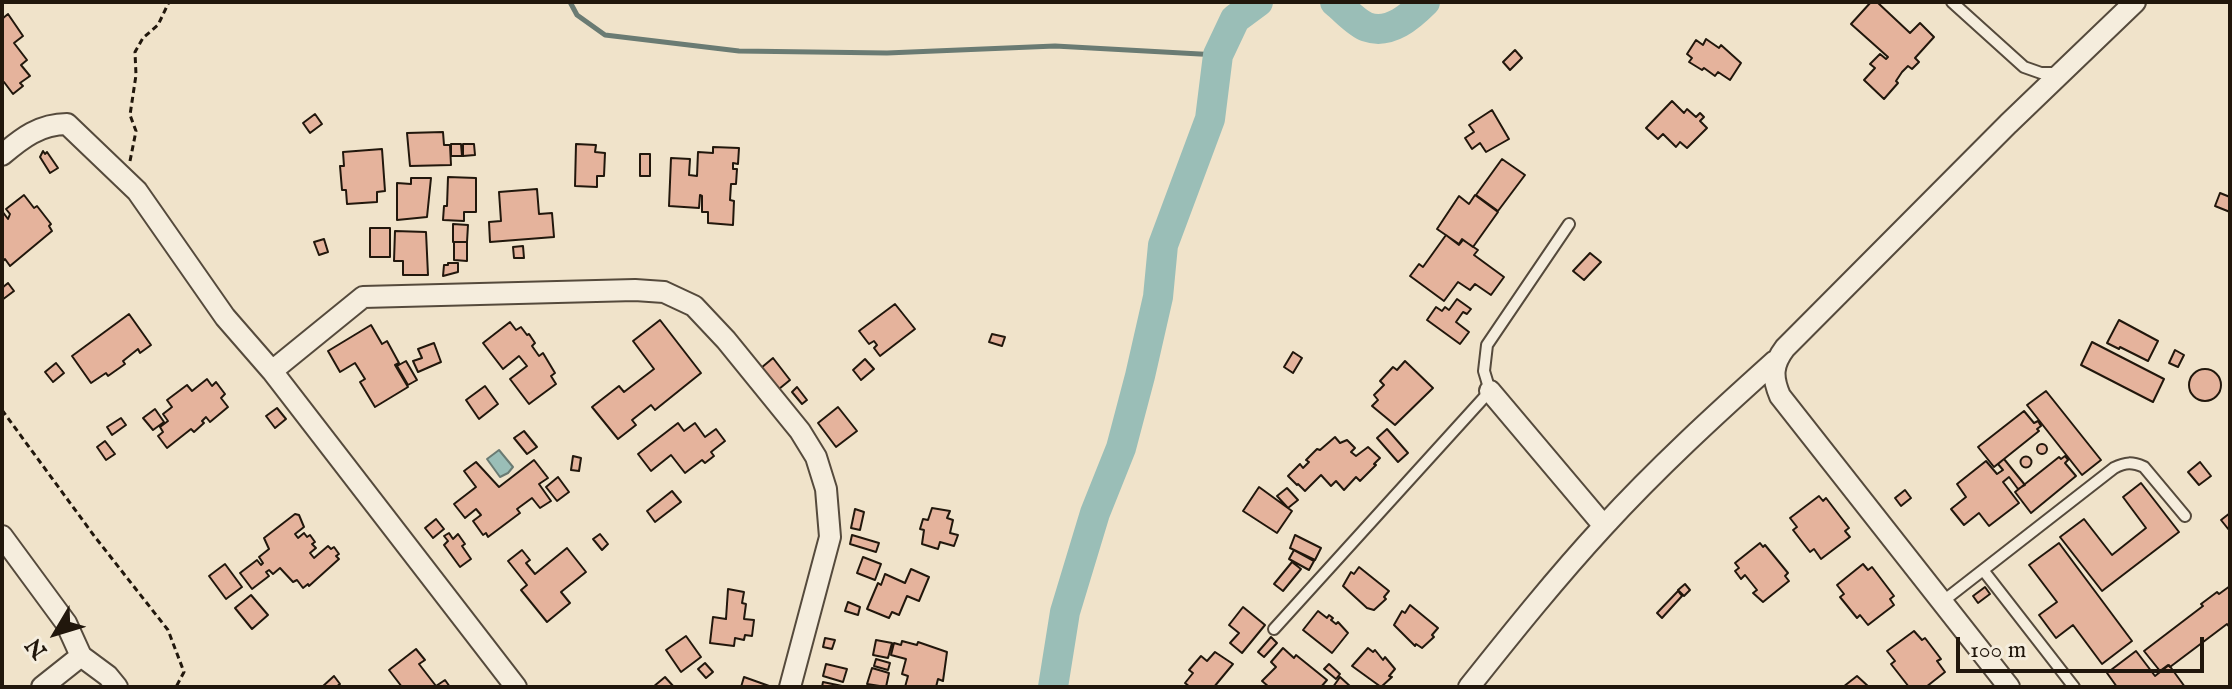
<!DOCTYPE html>
<style>
body{margin:0}
#map{position:relative;width:2232px;height:689px;overflow:hidden;background:#f0e3ca;font-family:"IM FELL English",serif}
canvas{display:block}
.frame{position:absolute;inset:0;border:4px solid #21170c;pointer-events:none}
.north{position:absolute;left:16px;top:593px;width:80px;height:80px;-webkit-text-stroke:6px #f5eddd;paint-order:stroke;rotate:232deg;font-size:22px;font-weight:700;line-height:32px;text-align:center;color:#21170c}
.north::after{content:'';display:block;margin:auto;width:28px;height:36px;background:#21170c;clip-path:polygon(50% 0,100% 100%,50% 72%,0 100%)}
.scale{position:absolute;left:1956px;top:637px;width:248px;height:36px;box-sizing:border-box;border:4px solid #21170c;border-top:0;padding-left:10px;font-size:24px;line-height:28px;white-space:nowrap;color:#21170c;-webkit-text-stroke:6px #f5eddd;paint-order:stroke}
</style>
<div id="map">
<canvas width="2232" height="689"></canvas>
<div class="frame"></div>
<div class="north">N</div>
<div class="scale">100 m</div>
</div>
<script>
const g = document.querySelector('canvas').getContext('2d');
g.lineJoin = 'round';
function paint(path, color) { g.fillStyle = color; g.fill(path, 'evenodd'); }
function stroke(path, color, width, dash) { g.strokeStyle = color; g.lineWidth = width; g.lineCap = dash ? 'butt' : 'round'; g.setLineDash(dash || []); g.stroke(path); }
const water = new Path2D(`
 M 499,450 L 513,467 L 508,473 L 500,477 L 487,459 Z`);
paint(water, '#9abeb7');
stroke(water, '#6a7b73', 2);
stroke(new Path2D(`
 M 570,2 L 577,15 L 605,35 L 739,51 L 887,53 L 1055,46 L 1218,55`), '#6a7b73', 5);
stroke(new Path2D(`
 M 1335,2 C 1344,9 1356,23 1367,27 C 1390,35 1411,16 1425,2
 M 1053,687 L 1065,612 L 1095,513 L 1121,448 L 1140,376 L 1158,297 L 1163,245 L 1210,119 L 1218,55 L 1235,19 L 1258,2`), '#9abeb7', 30);
const building = new Path2D(`
 M 1871,2 L 1877,2 L 1910,33 L 1920,23 L 1934,37 L 1915,58 L 1919,62 L 1912,69 L 1908,66 L 1902,72 L 1896,81 L 1898,83 L 1884,99 L 1864,80 L 1875,68 L 1870,64 L 1880,54 L 1886,59 L 1888,57 L 1851,24 Z
 M 8,14 L 23,36 L 14,43 L 27,60 L 21,65 L 30,76 L 20,83 L 23,86 L 13,94 L 4,82 L 2,84 L 2,19 Z
 M 1706,39 L 1719,48 L 1721,45 L 1741,63 L 1730,80 L 1718,72 L 1715,76 L 1704,68 L 1702,70 L 1689,62 L 1692,58 L 1687,54 L 1696,40 L 1703,45 Z
 M 1515,50 L 1522,58 L 1510,70 L 1503,62 Z
 M 1672,101 L 1684,113 L 1687,109 L 1696,117 L 1700,113 L 1704,117 L 1700,121 L 1707,128 L 1687,148 L 1680,142 L 1676,147 L 1663,134 L 1658,139 L 1646,128 Z
 M 1492,110 L 1509,139 L 1486,152 L 1480,143 L 1472,149 L 1465,138 L 1474,132 L 1469,125 Z
 M 315,114 L 322,124 L 310,133 L 303,123 Z
 M 443,132 L 444,145 L 450,145 L 451,165 L 410,166 L 407,133 Z
 M 451,144 L 461,144 L 462,156 L 451,156 Z
 M 463,144 L 474,144 L 475,155 L 463,156 Z
 M 576,144 L 596,145 L 595,152 L 605,153 L 604,176 L 597,176 L 597,187 L 575,186 Z
 M 713,147 L 739,148 L 738,164 L 733,163 L 733,169 L 737,169 L 736,184 L 731,184 L 730,200 L 734,201 L 733,225 L 708,223 L 708,212 L 702,212 L 702,196 L 700,195 L 699,208 L 669,206 L 671,158 L 690,159 L 689,175 L 697,176 L 698,152 L 713,153 Z
 M 382,149 L 385,191 L 377,192 L 377,202 L 347,204 L 346,190 L 342,190 L 340,166 L 344,166 L 343,152 Z
 M 43,151 L 45,154 L 47,152 L 58,168 L 50,173 L 40,157 Z
 M 640,154 L 650,154 L 650,176 L 640,176 Z
 M 1502,159 L 1525,175 L 1498,211 L 1476,195 Z
 M 448,177 L 476,178 L 476,212 L 464,212 L 464,221 L 443,220 L 444,206 L 447,206 Z
 M 411,178 L 431,178 L 427,217 L 397,220 L 397,183 L 411,184 Z
 M 537,189 L 539,214 L 552,213 L 554,237 L 490,242 L 489,222 L 501,221 L 499,192 Z
 M 2220,193 L 2230,197 L 2230,212 L 2215,206 Z
 M 24,195 L 34,208 L 37,206 L 51,224 L 49,226 L 52,231 L 10,266 L 5,259 L 2,262 L 2,211 L 8,219 L 10,214 L 6,209 Z
 M 1475,195 L 1498,212 L 1473,247 L 1462,239 L 1459,244 L 1437,229 L 1459,196 L 1469,204 Z
 M 453,224 L 468,225 L 467,242 L 453,242 Z
 M 370,228 L 390,228 L 390,257 L 370,257 Z
 M 395,231 L 426,232 L 428,275 L 403,275 L 403,261 L 394,261 Z
 M 1446,235 L 1459,245 L 1463,240 L 1478,250 L 1474,255 L 1504,277 L 1491,295 L 1475,284 L 1470,290 L 1458,282 L 1444,301 L 1410,276 L 1419,264 L 1423,267 Z
 M 324,239 L 328,252 L 319,255 L 314,242 Z
 M 454,242 L 467,242 L 467,261 L 454,260 Z
 M 523,246 L 524,258 L 514,258 L 513,247 Z
 M 1590,253 L 1601,262 L 1584,280 L 1573,271 Z
 M 448,263 L 458,263 L 458,272 L 443,276 L 444,265 L 448,265 Z
 M 8,283 L 14,291 L 2,300 L 2,288 Z
 M 1457,299 L 1471,309 L 1467,314 L 1463,312 L 1456,322 L 1469,332 L 1460,344 L 1427,320 L 1436,307 L 1442,311 L 1445,307 L 1449,310 Z
 M 895,304 L 915,329 L 880,356 L 874,348 L 877,345 L 874,341 L 869,344 L 859,331 Z
 M 129,314 L 151,345 L 140,353 L 138,349 L 123,361 L 125,364 L 108,376 L 106,373 L 91,383 L 72,356 Z
 M 660,320 L 701,373 L 655,410 L 651,405 L 632,420 L 636,425 L 618,439 L 592,407 L 619,386 L 624,392 L 654,369 L 633,341 Z
 M 2119,320 L 2158,341 L 2148,361 L 2120,347 L 2119,349 L 2107,343 Z
 M 510,322 L 516,330 L 521,327 L 527,335 L 529,334 L 535,343 L 532,346 L 539,356 L 543,353 L 555,373 L 551,376 L 556,384 L 529,404 L 510,379 L 527,366 L 519,356 L 503,369 L 483,343 Z
 M 371,325 L 382,344 L 387,341 L 399,363 L 395,365 L 408,387 L 375,407 L 360,382 L 365,379 L 355,363 L 340,372 L 328,351 Z
 M 992,334 L 1005,337 L 1002,346 L 989,342 Z
 M 2092,342 L 2164,379 L 2153,402 L 2081,365 Z
 M 434,343 L 441,362 L 418,372 L 413,361 L 422,358 L 418,349 Z
 M 2175,350 L 2184,355 L 2178,367 L 2169,363 Z
 M 1293,352 L 1302,358 L 1293,373 L 1284,367 Z
 M 773,358 L 790,380 L 779,389 L 761,368 Z
 M 865,359 L 874,369 L 861,380 L 853,370 Z
 M 406,361 L 417,380 L 408,385 L 397,366 Z
 M 1405,361 L 1433,388 L 1395,425 L 1372,406 L 1378,400 L 1374,395 L 1384,385 L 1380,381 L 1393,367 L 1397,370 Z
 M 56,363 L 64,373 L 53,382 L 45,372 Z
 M2189 385a16 16 0 1 1 32 0a16 16 0 1 1-32 0Z
 M 207,379 L 212,386 L 216,382 L 225,394 L 221,398 L 228,407 L 210,422 L 206,417 L 202,421 L 204,423 L 194,432 L 191,429 L 167,448 L 158,436 L 163,432 L 160,427 L 168,421 L 163,414 L 172,407 L 167,400 L 187,385 L 192,391 Z
 M 485,386 L 498,404 L 479,419 L 466,400 Z
 M 797,387 L 807,400 L 802,404 L 792,392 Z
 M 2046,391 L 2101,460 L 2082,475 L 2027,405 Z
 M 838,407 L 857,431 L 836,447 L 818,423 Z
 M 277,408 L 286,419 L 275,428 L 266,416 Z
 M 155,409 L 164,422 L 153,430 L 143,418 Z
 M 2024,411 L 2034,423 L 2038,421 L 2041,426 L 2037,429 L 2039,431 L 1994,467 L 1978,447 Z
 M 121,418 L 126,425 L 112,435 L 107,427 Z
 M 678,423 L 684,431 L 695,423 L 705,437 L 716,429 L 725,441 L 711,452 L 714,456 L 705,463 L 702,460 L 685,473 L 671,455 L 651,471 L 638,454 Z
 M 1387,429 L 1408,453 L 1398,462 L 1377,438 Z
 M 524,431 L 537,447 L 527,454 L 514,438 Z
 M 1335,437 L 1340,443 L 1347,440 L 1355,448 L 1351,452 L 1356,456 L 1368,447 L 1380,458 L 1374,464 L 1376,465 L 1360,481 L 1356,477 L 1344,490 L 1336,481 L 1331,486 L 1321,475 L 1305,491 L 1298,484 L 1297,485 L 1288,476 L 1300,464 L 1303,468 L 1309,462 L 1306,460 L 1317,449 L 1320,450 Z
 M 105,441 L 115,454 L 106,460 L 97,447 Z
 M2037 449a5 5 0 1 1 10 0a5 5 0 1 1-10 0Z
 M 573,456 L 581,458 L 579,471 L 571,470 Z
 M 2065,456 L 2068,460 L 2065,463 L 2076,476 L 2031,513 L 2015,492 L 2059,457 L 2061,459 Z
 M2020.5 462a5.5 5.5 0 1 1 11 0a5.5 5.5 0 1 1-11 0Z
 M 2004,459 L 2025,485 L 2018,489 L 2009,477 L 2003,482 L 2019,503 L 1989,526 L 1979,513 L 1964,525 L 1951,509 L 1966,497 L 1957,484 L 1986,461 L 1997,474 L 2003,470 L 1998,464 Z
 M 534,460 L 548,478 L 539,484 L 551,501 L 540,508 L 532,498 L 517,509 L 520,513 L 488,537 L 486,533 L 483,535 L 473,521 L 481,515 L 476,509 L 465,518 L 454,504 L 476,487 L 464,471 L 476,462 L 499,487 Z
 M 2200,462 L 2211,476 L 2199,485 L 2188,472 Z
 M 558,477 L 569,492 L 557,501 L 546,487 Z
 M 2141,483 L 2179,532 L 2102,591 L 2060,537 L 2084,519 L 2112,555 L 2146,528 L 2123,497 Z
 M 1259,487 L 1292,511 L 1277,533 L 1243,511 Z
 M 1287,488 L 1298,500 L 1288,508 L 1277,496 Z
 M 1905,490 L 1911,498 L 1901,506 L 1895,498 Z
 M 672,491 L 681,502 L 655,522 L 647,511 Z
 M 1819,496 L 1823,501 L 1826,498 L 1849,528 L 1845,531 L 1850,537 L 1821,559 L 1814,549 L 1810,552 L 1793,530 L 1797,527 L 1790,518 Z
 M 932,508 L 950,511 L 947,518 L 953,520 L 950,533 L 958,535 L 954,546 L 940,542 L 938,549 L 922,544 L 924,530 L 920,529 L 923,519 L 928,520 Z
 M 855,509 L 864,512 L 860,530 L 851,528 Z
 M 2230,513 L 2230,528 L 2229,530 L 2221,520 Z
 M 295,514 L 299,515 L 304,527 L 295,534 L 298,538 L 304,533 L 307,537 L 310,535 L 315,542 L 312,544 L 316,548 L 310,553 L 314,558 L 328,546 L 331,549 L 334,547 L 339,554 L 336,556 L 339,559 L 309,586 L 308,584 L 303,588 L 297,580 L 293,582 L 280,568 L 273,574 L 269,570 L 266,572 L 269,576 L 252,589 L 240,573 L 257,560 L 261,565 L 263,563 L 259,557 L 269,549 L 264,538 Z
 M 436,519 L 444,529 L 433,538 L 425,528 Z
 M 449,533 L 453,539 L 458,534 L 465,544 L 462,546 L 471,559 L 460,567 L 444,545 L 448,541 L 444,536 Z
 M 600,534 L 608,544 L 602,550 L 593,539 Z
 M 852,535 L 879,543 L 876,552 L 850,544 Z
 M 1295,535 L 1321,548 L 1315,560 L 1290,548 Z
 M 1760,543 L 1763,547 L 1765,545 L 1788,573 L 1785,576 L 1789,581 L 1763,602 L 1753,593 L 1757,590 L 1745,575 L 1741,579 L 1735,571 L 1739,568 L 1735,563 Z
 M 2059,543 L 2132,641 L 2102,664 L 2073,625 L 2056,638 L 2039,615 L 2057,602 L 2029,565 Z
 M 567,548 L 586,572 L 561,592 L 570,603 L 547,622 L 521,590 L 527,585 L 508,561 L 522,550 L 530,560 L 526,563 L 535,574 Z
 M 1294,550 L 1314,561 L 1309,570 L 1289,559 Z
 M 863,557 L 881,564 L 875,580 L 857,573 Z
 M 1292,562 L 1301,569 L 1283,591 L 1274,584 Z
 M 225,564 L 242,587 L 226,599 L 209,576 Z
 M 1863,564 L 1868,570 L 1872,567 L 1894,596 L 1890,599 L 1894,605 L 1868,625 L 1860,615 L 1857,618 L 1840,597 L 1844,594 L 1837,585 Z
 M 1359,567 L 1389,591 L 1384,597 L 1386,599 L 1374,610 L 1367,608 L 1343,586 L 1351,572 L 1354,574 Z
 M 911,569 L 929,577 L 919,601 L 907,596 L 899,615 L 892,612 L 889,618 L 867,609 L 878,583 L 881,585 L 885,574 L 905,583 Z
 M 1685,584 L 1690,590 L 1684,596 L 1678,590 Z
 M 2230,586 L 2230,628 L 2227,624 L 2170,667 L 2168,665 L 2160,671 L 2144,651 L 2203,606 L 2201,604 L 2217,592 L 2219,594 Z
 M 1985,587 L 1990,594 L 1978,603 L 1973,596 Z
 M 728,589 L 744,592 L 742,603 L 746,604 L 744,619 L 754,620 L 752,636 L 745,635 L 744,640 L 735,638 L 734,646 L 710,643 L 713,617 L 726,619 Z
 M 1678,591 L 1682,596 L 1662,618 L 1657,613 Z
 M 251,595 L 268,615 L 252,629 L 235,608 Z
 M 848,602 L 860,607 L 858,615 L 845,611 Z
 M 1410,605 L 1438,628 L 1432,635 L 1434,637 L 1422,648 L 1416,644 L 1415,646 L 1394,625 L 1402,611 L 1405,613 Z
 M 1243,607 L 1265,625 L 1242,653 L 1230,643 L 1239,633 L 1229,625 Z
 M 1318,611 L 1327,618 L 1329,615 L 1333,618 L 1331,620 L 1336,624 L 1338,622 L 1348,633 L 1332,653 L 1303,630 Z
 M 1914,631 L 1922,640 L 1925,638 L 1941,659 L 1937,661 L 1945,672 L 1926,687 L 1909,687 L 1891,664 L 1895,661 L 1887,651 Z
 M 686,636 L 701,657 L 681,672 L 666,650 Z
 M 1271,637 L 1277,643 L 1264,657 L 1258,652 Z
 M 825,638 L 835,640 L 832,649 L 823,647 Z
 M 876,640 L 892,643 L 888,658 L 873,655 Z
 M 902,641 L 917,645 L 918,642 L 947,652 L 943,681 L 938,679 L 936,687 L 905,687 L 908,676 L 902,674 L 906,659 L 891,655 L 894,643 L 901,645 Z
 M 1283,648 L 1294,658 L 1296,655 L 1327,680 L 1321,687 L 1269,687 L 1262,681 L 1276,667 L 1271,662 Z
 M 1368,648 L 1373,652 L 1375,650 L 1383,660 L 1385,657 L 1395,669 L 1389,676 L 1392,677 L 1381,687 L 1352,666 Z
 M 416,649 L 425,660 L 419,664 L 436,686 L 445,680 L 450,687 L 402,687 L 389,670 Z
 M 2136,651 L 2155,676 L 2169,665 L 2185,687 L 2117,687 L 2107,673 Z
 M 1215,652 L 1233,664 L 1214,687 L 1190,687 L 1185,683 L 1193,673 L 1189,670 L 1201,656 L 1207,661 Z
 M 876,659 L 890,663 L 888,670 L 874,666 Z
 M 705,663 L 713,672 L 706,678 L 698,669 Z
 M 826,664 L 847,669 L 843,682 L 823,676 Z
 M 1329,664 L 1340,674 L 1336,679 L 1324,669 Z
 M 872,668 L 889,673 L 886,687 L 867,684 Z
 M 334,676 L 340,684 L 336,687 L 322,687 Z
 M 1857,676 L 1869,687 L 1843,687 Z
 M 665,677 L 674,687 L 653,687 Z
 M 744,677 L 772,687 L 741,687 Z
 M 1340,677 L 1351,687 L 1333,687 Z
 M 823,682 L 842,686 L 842,687 L 822,687 Z`);
paint(building, '#e5b39c');
stroke(building, '#21170c', 2);
const lane = new Path2D(`
 M 1952,2 L 2024,67 L 2041,73 L 2060,73
 M 1983,570 L 2074,687
 M 1942,602 L 2114,468 C 2126,462 2132,462 2144,467 L 2185,516
 M 1274,629 L 1490,391 L 1484,371 L 1487,345 L 1569,224`);
const street = new Path2D(`
 M 2,155 C 22,138 40,124 67,124 L 137,191 L 225,317 L 272,371 L 516,687
 M 272,371 L 363,297 L 635,290 L 664,292 L 694,306 L 726,340 L 800,431 L 816,457 L 826,489 L 830,537 L 790,687
 M 1490,391 L 1604,526
 M 2,536 L 66,623 L 81,656 L 108,676 L 117,687
 M 42,687 L 81,656
 M 1469,687 C 1512,633 1556,578 1603,527 C 1657,468 1716,414 1775,361
 M 2009,687 L 1780,396 C 1772,377 1772,365 1785,348 L 2008,124 L 2135,2`);
stroke(lane, '#554a3c', 14);
stroke(street, '#554a3c', 24);
stroke(new Path2D(`
 M 130,161 L 136,131 L 130,115 L 136,75 L 135,52 L 143,38 L 158,25 L 169,2
 M 2,410 L 95,537 L 168,630 L 184,672 L 176,687`), '#21170c', 3, [6, 4]);
stroke(lane, '#f5eddd', 10);
stroke(street, '#f5eddd', 20);
</script>
